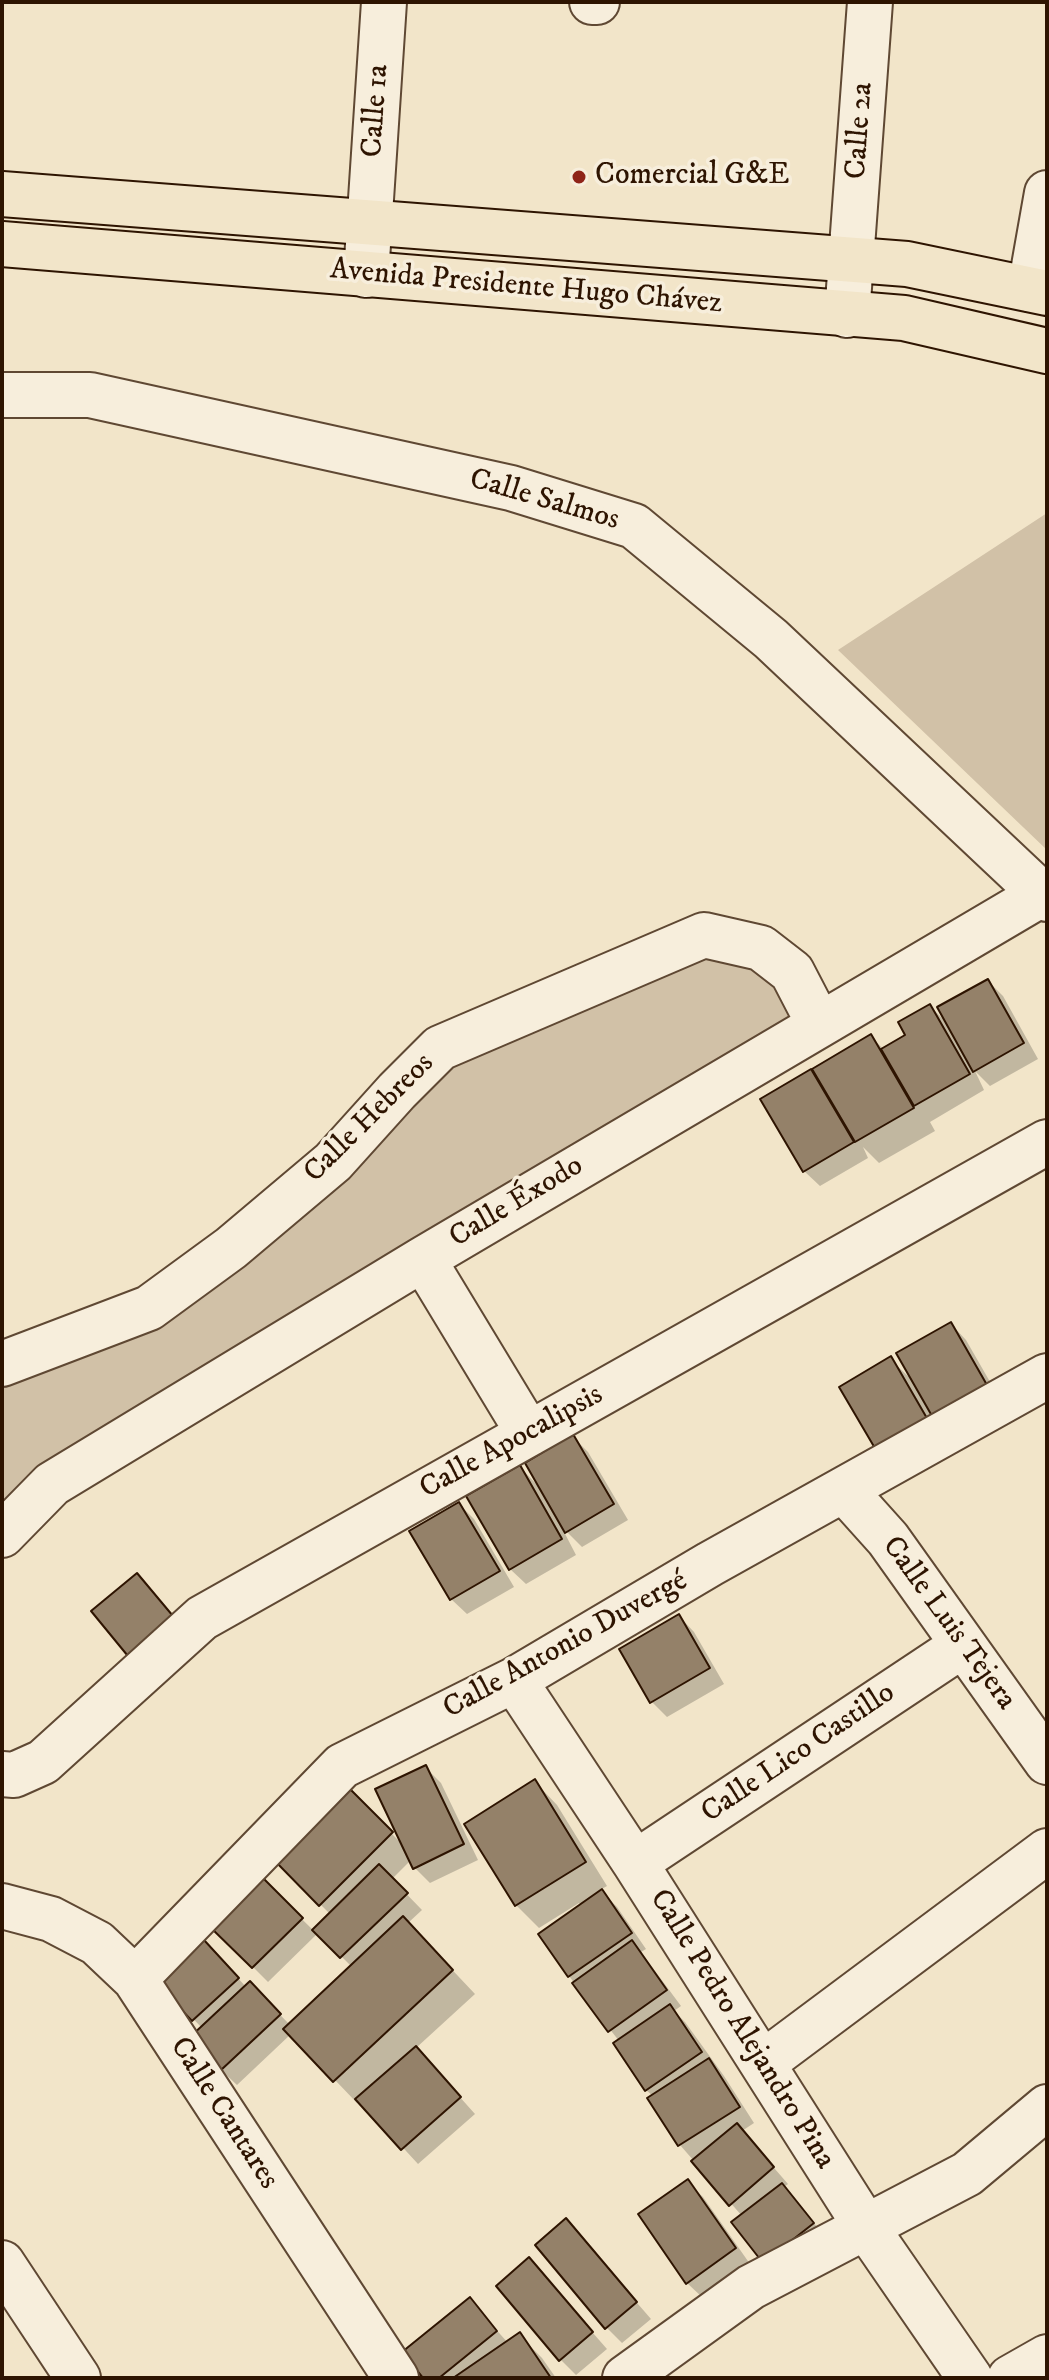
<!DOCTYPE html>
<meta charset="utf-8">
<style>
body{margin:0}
#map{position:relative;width:1049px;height:2380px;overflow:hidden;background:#f2e5c9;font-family:"IM FELL DW Pica",serif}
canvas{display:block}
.frame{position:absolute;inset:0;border:4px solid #2e1401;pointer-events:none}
</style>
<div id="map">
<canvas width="1049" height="2380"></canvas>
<div class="frame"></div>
</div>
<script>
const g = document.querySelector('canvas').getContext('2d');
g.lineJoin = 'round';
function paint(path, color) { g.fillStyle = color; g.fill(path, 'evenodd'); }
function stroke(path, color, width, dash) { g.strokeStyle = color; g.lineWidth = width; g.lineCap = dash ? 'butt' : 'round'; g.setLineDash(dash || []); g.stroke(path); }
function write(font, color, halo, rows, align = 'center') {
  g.font = font + ' "IM FELL DW Pica",serif'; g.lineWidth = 7; g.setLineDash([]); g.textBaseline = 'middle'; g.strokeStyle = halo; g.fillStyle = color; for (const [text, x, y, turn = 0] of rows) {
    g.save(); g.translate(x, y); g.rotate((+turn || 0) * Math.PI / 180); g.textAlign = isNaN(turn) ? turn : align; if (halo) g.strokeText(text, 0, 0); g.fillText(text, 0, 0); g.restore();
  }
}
paint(new Path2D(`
 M 1047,513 L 1047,850 L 838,650 Z
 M 708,945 L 758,956 L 810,1022 L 2,1525 L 2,1371 L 154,1315 L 447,1054 Z`), '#d1c1a7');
paint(new Path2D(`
 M 988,981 L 1003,996 L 1038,1059 L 990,1086 L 975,1071 L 984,1090 L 930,1122 L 935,1131 L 879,1163 L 863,1147 L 868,1158 L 820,1186 L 804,1171 L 811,1071 L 820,1080 L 871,1036 L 884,1050 L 908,1036 L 930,1006 L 946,1022 Z
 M 951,1324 L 966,1340 L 1001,1401 L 949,1431 L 928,1409 L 942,1436 L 893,1465 L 890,1359 L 912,1380 Z
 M 573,1437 L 588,1452 L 628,1520 L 582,1547 L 561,1526 L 576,1555 L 526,1584 L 510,1569 L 520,1467 L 540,1488 Z
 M 459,1504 L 474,1519 L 514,1587 L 467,1614 L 451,1599 Z
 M 679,1616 L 694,1632 L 724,1684 L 667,1717 L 652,1702 Z
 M 425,1767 L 441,1783 L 478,1860 L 430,1883 L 415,1868 L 411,1860 L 392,1879 L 422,1910 L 408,1923 L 475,1994 L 416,2048 L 475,2114 L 418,2164 L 360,2101 L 357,2103 L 291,2034 L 237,2085 L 221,2070 L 202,2028 L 160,1984 L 220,1958 L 246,1987 L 250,1984 L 290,2025 L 352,1967 L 318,1933 L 268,1982 L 211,1925 L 259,1877 L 314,1931 L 331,1915 L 275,1859 L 346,1788 L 403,1845 Z
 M 535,1782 L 557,1805 L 607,1886 L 600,1890 L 617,1907 L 646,1949 L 641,1952 L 681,2006 L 674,2011 L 685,2022 L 724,2076 L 754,2123 L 742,2131 L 788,2184 L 784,2187 L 828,2240 L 780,2277 L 742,2216 L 680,2145 L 650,2098 L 653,2096 L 646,2090 L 619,2041 L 569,1976 L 581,1906 L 579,1903 L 539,1928 L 516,1905 Z
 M 687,2182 L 703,2197 L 750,2264 L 703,2298 L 687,2283 Z
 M 566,2221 L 651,2319 L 622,2343 L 606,2327 Z
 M 529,2260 L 607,2349 L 576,2375 L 560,2359 Z
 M 470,2300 L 508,2343 L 519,2335 L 542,2358 L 556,2378 L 426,2378 Z`), '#0003');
const building = new Path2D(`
 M 988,979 L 1024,1043 L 973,1072 L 937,1007 Z
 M 930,1004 L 970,1074 L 914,1106 L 881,1049 L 905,1035 L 898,1022 Z
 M 871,1034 L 914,1108 L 855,1142 L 812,1069 Z
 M 811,1069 L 854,1142 L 803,1172 L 760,1099 Z
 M 951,1322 L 987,1385 L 932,1416 L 896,1353 Z
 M 891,1356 L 928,1420 L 876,1450 L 839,1387 Z
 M 573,1434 L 614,1504 L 565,1533 L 525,1463 Z
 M 520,1465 L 562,1539 L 509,1570 L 466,1496 Z
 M 459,1502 L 500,1571 L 450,1600 L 409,1531 Z
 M 137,1573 L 178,1622 L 132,1661 L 91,1611 Z
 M 679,1614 L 710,1668 L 650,1703 L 619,1649 Z
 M 426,1765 L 464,1844 L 413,1869 L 375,1789 Z
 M 535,1779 L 586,1862 L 515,1906 L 464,1824 Z
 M 346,1785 L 393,1832 L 319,1906 L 273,1859 Z
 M 379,1864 L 408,1893 L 340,1958 L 312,1930 Z
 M 259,1874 L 303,1918 L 252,1968 L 208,1925 Z
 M 602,1889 L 632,1933 L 568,1977 L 538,1934 Z
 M 403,1916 L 453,1970 L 333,2082 L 283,2029 Z
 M 204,1940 L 239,1978 L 192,2021 L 157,1984 Z
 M 632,1940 L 667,1990 L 608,2032 L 572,1983 Z
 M 250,1981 L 281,2014 L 220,2071 L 189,2038 Z
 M 670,2004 L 702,2052 L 645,2091 L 613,2043 Z
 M 416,2046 L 461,2097 L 401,2150 L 355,2099 Z
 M 709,2058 L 740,2107 L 678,2146 L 647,2098 Z
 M 737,2123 L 774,2167 L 729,2206 L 691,2161 Z
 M 688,2179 L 736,2248 L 686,2284 L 638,2214 Z
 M 782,2183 L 814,2223 L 763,2263 L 731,2222 Z
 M 566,2218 L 637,2302 L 605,2329 L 535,2245 Z
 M 529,2257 L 593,2332 L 559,2361 L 496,2286 Z
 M 470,2297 L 497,2331 L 439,2378 L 423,2378 L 402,2352 Z
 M 520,2332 L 551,2378 L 453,2378 Z`);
paint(building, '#948169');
stroke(building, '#2e1401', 2);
const minor = new Path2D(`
 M 592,2 L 597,2
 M 366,275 L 384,2
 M 1030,289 L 1047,193
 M 847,315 L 870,2
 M 2,395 L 90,395 L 511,488 L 634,526 L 771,639 L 1047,899
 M 423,1259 L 529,1434
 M 2,1364 L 149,1308 L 231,1248 L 333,1162 L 397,1091 L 440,1048 L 704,935 L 761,948 L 792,972 L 819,1024
 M 844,1490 L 888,1539 L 1047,1762
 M 2,1535 L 52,1484 L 423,1259 L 1047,891
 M 514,1680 L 635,1863 L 866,2227 L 970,2378
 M 2,1774 L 14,1775 L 43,1762 L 202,1618 L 1047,1142
 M 635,1863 L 963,1645
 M 2,1906 L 51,1919 L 97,1943 L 135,1979 L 396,2378
 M 135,1979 L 342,1766 L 514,1680 L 710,1564 L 1047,1376
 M 763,2063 L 1047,1851
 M 2,2263 L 78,2378
 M 625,2378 L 751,2287 L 967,2174 L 1047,2107
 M 1010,2378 L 1047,2357`);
const major = new Path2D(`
 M 2,194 L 907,264 L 1047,293
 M 2,244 L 904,318 L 1047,351`);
stroke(minor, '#5f4833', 48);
stroke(major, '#2e1401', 48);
stroke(minor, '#f7eedc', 44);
stroke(major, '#f2e5c9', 44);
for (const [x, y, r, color] of [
 [579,177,8,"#8f2418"]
]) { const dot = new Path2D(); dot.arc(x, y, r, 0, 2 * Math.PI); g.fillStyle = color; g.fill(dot); stroke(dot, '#f7eedc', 3); }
write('30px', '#2e1401', '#f7eedc', [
 ["Calle 1a",377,111,-86],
 ["Calle 2a",861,131,-86],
 ["Avenida Presidente Hugo Chávez",526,288,5],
 ["Calle Salmos",544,501,16],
 ["Calle Hebreos",370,1119,-45],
 ["Calle Éxodo",517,1203,-31],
 ["Calle Apocalipsis",512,1443,-29],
 ["Calle Luis Tejera",948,1624,54],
 ["Calle Antonio Duvergé",566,1646,-29],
 ["Calle Lico Castillo",799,1754,-34],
 ["Calle Pedro Alejandro Pina",741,2030,58],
 ["Calle Cantares",223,2114,57]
]);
write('30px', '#2e1401', '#f7eedc', [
 ["Comercial G&E",595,177]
], 'left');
</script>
